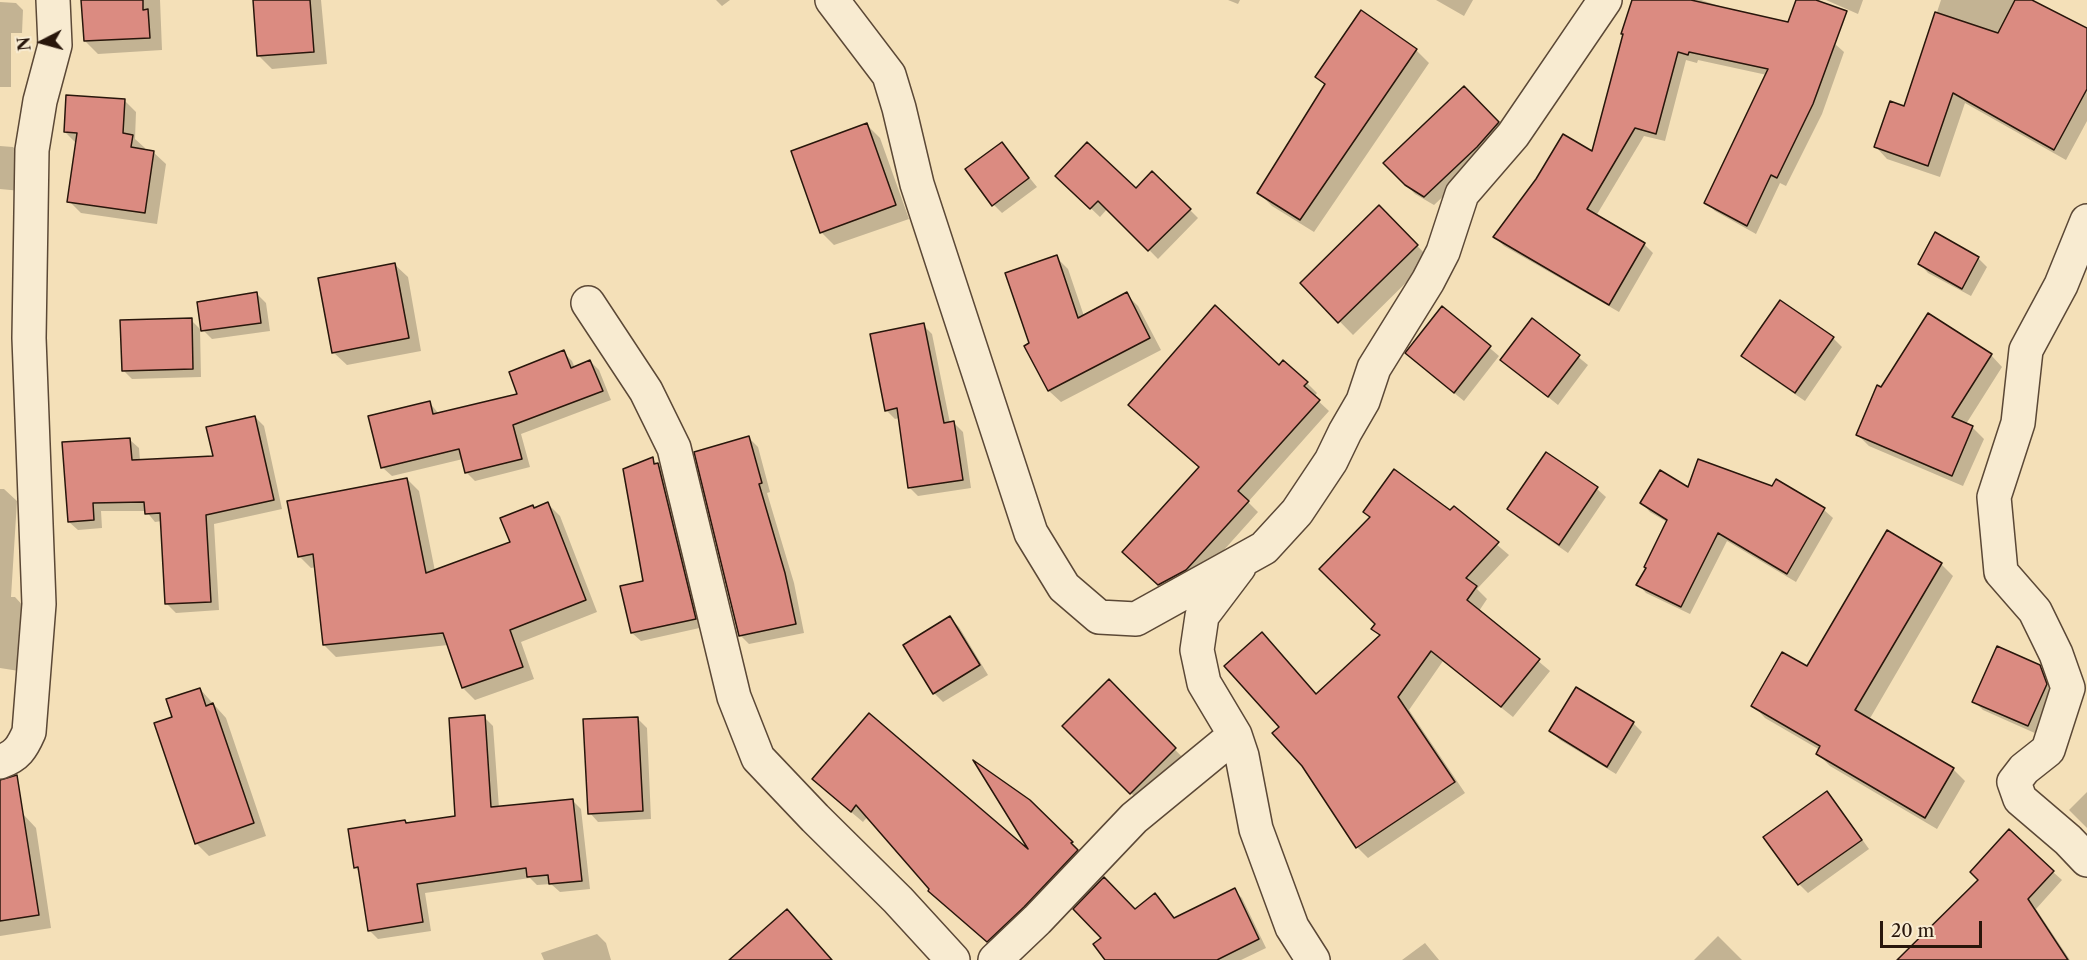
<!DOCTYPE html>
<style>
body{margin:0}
#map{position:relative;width:2087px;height:960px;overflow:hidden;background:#f4e0b8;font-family:"Libre Caslon Text",serif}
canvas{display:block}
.north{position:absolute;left:12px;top:12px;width:60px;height:60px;-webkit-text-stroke:4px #f8ebd1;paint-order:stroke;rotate:264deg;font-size:16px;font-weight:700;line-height:24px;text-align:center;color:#28160b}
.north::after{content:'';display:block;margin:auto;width:21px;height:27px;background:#28160b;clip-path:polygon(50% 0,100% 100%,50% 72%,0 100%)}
.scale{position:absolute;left:1880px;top:921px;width:102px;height:27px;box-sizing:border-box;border:3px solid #28160b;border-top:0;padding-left:8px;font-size:18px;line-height:21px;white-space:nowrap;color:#28160b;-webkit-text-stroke:4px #f8ebd1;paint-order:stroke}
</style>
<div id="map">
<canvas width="2087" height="960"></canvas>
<div class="north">N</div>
<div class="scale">20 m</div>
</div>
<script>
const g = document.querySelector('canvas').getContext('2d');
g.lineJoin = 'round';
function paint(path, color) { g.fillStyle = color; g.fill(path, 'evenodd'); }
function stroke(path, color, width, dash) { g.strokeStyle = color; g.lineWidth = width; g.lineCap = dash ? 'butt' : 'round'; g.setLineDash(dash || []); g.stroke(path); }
paint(new Path2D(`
 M 83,0 L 160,0 L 162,50 L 98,54 L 85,41 Z
 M 254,0 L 321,0 L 327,64 L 272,69 L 259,56 Z
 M 716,0 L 730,0 L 722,6 Z
 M 1228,0 L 1240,0 L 1238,4 Z
 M 1436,0 L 1473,0 L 1464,16 Z
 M 1634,0 L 1701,0 L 1835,44 L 1844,52 L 1822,114 L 1786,186 L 1780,183 L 1756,234 L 1715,211 L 1706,202 L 1767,75 L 1698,60 L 1697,63 L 1686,60 L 1665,141 L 1644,136 L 1596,216 L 1644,244 L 1653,253 L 1619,312 L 1504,246 L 1495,237 L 1593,153 Z
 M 1826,0 L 1863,0 L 1858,14 Z
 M 1941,0 L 2029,0 L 2087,29 L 2087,121 L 2066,160 L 1965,103 L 1940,177 L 1887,159 L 1876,147 L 1905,108 Z
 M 0,2 L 16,3 L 23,10 L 22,33 L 11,33 L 11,87 L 0,87 Z
 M 1416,50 L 1429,63 L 1314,232 L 1272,206 L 1259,193 L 1326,86 L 1317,77 Z
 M 1464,88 L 1507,132 L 1486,156 L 1434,205 L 1415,194 L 1385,163 Z
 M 124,100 L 136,112 L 135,139 L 145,148 L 144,151 L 153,152 L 166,164 L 157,224 L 81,213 L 69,201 L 77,144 L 65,132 Z
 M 867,125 L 880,138 L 909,219 L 834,245 L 821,232 Z
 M 1002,144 L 1037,187 L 1002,213 L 994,205 Z
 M 0,146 L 13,147 L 22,156 L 21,191 L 0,189 Z
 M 1153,173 L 1198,218 L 1158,259 L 1108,208 L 1100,217 L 1057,176 L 1136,190 Z
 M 1392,220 L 1430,259 L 1353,335 L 1302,283 Z
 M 1056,257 L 1068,269 L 1084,316 L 1126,294 L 1138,306 L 1161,350 L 1061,402 L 1049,391 L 1026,346 L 1031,344 Z
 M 1978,258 L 1987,267 L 1971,296 L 1928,273 L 1920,264 Z
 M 394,264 L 408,277 L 421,351 L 347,365 L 333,352 Z
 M 257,294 L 266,303 L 270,331 L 212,339 L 203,330 Z
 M 1780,302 L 1833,338 L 1842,347 L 1805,401 L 1752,365 L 1743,356 Z
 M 1443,308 L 1499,356 L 1464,401 L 1416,362 Z
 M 191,320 L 200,329 L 201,377 L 132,379 L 123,370 Z
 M 1533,320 L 1588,365 L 1558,405 L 1502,360 Z
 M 923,325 L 932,334 L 950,423 L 954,423 L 963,432 L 971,488 L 918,496 L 909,487 L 899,418 L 895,419 L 886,410 Z
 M 563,352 L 572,361 L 575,368 L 590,361 L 599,370 L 611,400 L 521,434 L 530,467 L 475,481 L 466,472 L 463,459 L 392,476 L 383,468 L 429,402 L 439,414 L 519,395 Z
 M 1991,355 L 2002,367 L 1966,424 L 1972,427 L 1984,439 L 1963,486 L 1869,446 L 1858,435 L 1882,389 Z
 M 1279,367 L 1307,383 L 1317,393 L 1314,397 L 1329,411 L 1248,502 L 1258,512 L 1197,580 L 1170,595 L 1134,562 L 1200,468 Z
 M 255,417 L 264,426 L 282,509 L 214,524 L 219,610 L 176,613 L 167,604 L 162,521 L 155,522 L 146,511 L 101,511 L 102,528 L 78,530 L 69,522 L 130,440 L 139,448 L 140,461 L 215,458 Z
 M 749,438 L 758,447 L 770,492 L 767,493 L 794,583 L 804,633 L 749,644 L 740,635 Z
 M 652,459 L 667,473 L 704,627 L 641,641 L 632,633 L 645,582 Z
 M 407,479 L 419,491 L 435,571 L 512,543 L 533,506 L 536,509 L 548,504 L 560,516 L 597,612 L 521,642 L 534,679 L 475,700 L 463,688 L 448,645 L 336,657 L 324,645 L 316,567 L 311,568 L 299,556 Z
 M 1777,482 L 1824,510 L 1833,518 L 1796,582 L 1727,541 L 1690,614 L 1646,593 L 1638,584 L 1648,568 L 1667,522 L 1650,512 L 1642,503 L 1689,489 L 1773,488 Z
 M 0,489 L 4,489 L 17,501 L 11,597 L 15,597 L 27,610 L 19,671 L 0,668 Z
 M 1597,489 L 1606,497 L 1568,553 L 1518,518 L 1509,509 Z
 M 1454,508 L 1509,555 L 1477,589 L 1487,599 L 1479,611 L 1550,671 L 1513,717 L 1443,661 L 1409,710 L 1465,793 L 1368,858 L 1357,847 L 1281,727 L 1262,634 L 1317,695 L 1381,637 L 1373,628 L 1376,624 L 1371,518 L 1365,512 L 1451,512 Z
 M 1941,564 L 1953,576 L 1869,720 L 1953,769 L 1965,781 L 1937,829 L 1830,766 L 1818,754 L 1820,750 L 1765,718 L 1753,705 L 1807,668 Z
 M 950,618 L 959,627 L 988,675 L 943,702 L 934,693 Z
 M 2039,666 L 2049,676 L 2055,694 L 2037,734 L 1983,710 L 1974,701 Z
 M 1109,682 L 1187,762 L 1144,806 L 1064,726 Z
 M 200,689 L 226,718 L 266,836 L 209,856 L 196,843 L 173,718 Z
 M 484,717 L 493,726 L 499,808 L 572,800 L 581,809 L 590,889 L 560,892 L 551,884 L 537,885 L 530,878 L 425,893 L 431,931 L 378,939 L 369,930 L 360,872 L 355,867 L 405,821 L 408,824 L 457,817 Z
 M 638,719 L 647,728 L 651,819 L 598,822 L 590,813 Z
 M 1633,723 L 1642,732 L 1616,774 L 1560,740 L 1551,731 Z
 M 826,791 L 1032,855 L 1029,801 L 1083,854 L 999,952 L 941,902 L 868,816 L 863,822 Z
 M 2087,792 L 2087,828 L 2069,810 Z
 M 1827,793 L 1835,802 L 1869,849 L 1808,893 L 1799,884 Z
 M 23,814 L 36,828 L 51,928 L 0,936 L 0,818 Z
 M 2053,872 L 2062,880 L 2036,909 L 2070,960 L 1924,960 L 1980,880 Z
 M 1234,890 L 1242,898 L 1266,948 L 1241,960 L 1107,960 L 1135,911 L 1155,895 L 1175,919 Z
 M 597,934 L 606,943 L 611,960 L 544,960 L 541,953 Z
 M 1718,936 L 1742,960 L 1694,960 Z
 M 1425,943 L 1439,960 L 1402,960 Z`), '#0003');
const building = new Path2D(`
 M 81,0 L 143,0 L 143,10 L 148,9 L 150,38 L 84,41 Z
 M 253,0 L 310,0 L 314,52 L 257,56 Z
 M 1632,0 L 1691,0 L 1788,22 L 1796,0 L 1816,0 L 1847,11 L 1813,104 L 1777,178 L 1771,175 L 1747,226 L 1704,203 L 1768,69 L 1689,52 L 1688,55 L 1678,52 L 1656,134 L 1635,128 L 1587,209 L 1645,243 L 1609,305 L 1493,237 L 1536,179 L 1563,134 L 1592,151 L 1623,34 L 1621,34 Z
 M 2015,0 L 2032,0 L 2087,28 L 2087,89 L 2054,150 L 1953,93 L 1928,166 L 1874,147 L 1890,101 L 1904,106 L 1935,12 L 1998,33 Z
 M 1361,10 L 1417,49 L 1300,220 L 1257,193 L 1325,84 L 1315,77 Z
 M 1464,86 L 1499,122 L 1477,147 L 1424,197 L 1405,185 L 1383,163 Z
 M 66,95 L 125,99 L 123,133 L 133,135 L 131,147 L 154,151 L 145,213 L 67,202 L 77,133 L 64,132 Z
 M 867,123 L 896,205 L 820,233 L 791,151 Z
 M 1002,142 L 1029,178 L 992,206 L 965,169 Z
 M 1087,142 L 1136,188 L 1152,171 L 1191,209 L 1148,251 L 1098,201 L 1090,209 L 1055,176 Z
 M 1379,205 L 1418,245 L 1338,323 L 1300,283 Z
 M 1935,232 L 1979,257 L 1962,289 L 1918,264 Z
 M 1057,255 L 1078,318 L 1127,292 L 1150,338 L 1048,391 L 1024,346 L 1029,343 L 1005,273 Z
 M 395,263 L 409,338 L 332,353 L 318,278 Z
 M 257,292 L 261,323 L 201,331 L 197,302 Z
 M 1780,300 L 1834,337 L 1795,393 L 1741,356 Z
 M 1215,305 L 1279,365 L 1283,360 L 1308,382 L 1304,386 L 1320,400 L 1238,491 L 1249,501 L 1186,570 L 1158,585 L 1122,552 L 1199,467 L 1128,405 Z
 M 1442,306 L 1491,346 L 1454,393 L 1405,353 Z
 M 1928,313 L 1992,354 L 1952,417 L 1973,426 L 1952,476 L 1856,435 L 1877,385 L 1881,387 Z
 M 192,318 L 193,369 L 122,371 L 120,320 Z
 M 1532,318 L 1580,355 L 1548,397 L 1500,360 Z
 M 924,323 L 944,423 L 954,421 L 963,480 L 908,488 L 897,408 L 885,411 L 870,334 Z
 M 564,350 L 571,368 L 590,360 L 603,391 L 513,425 L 522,459 L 465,473 L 459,449 L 381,468 L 368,416 L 430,401 L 433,414 L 517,394 L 509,372 Z
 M 255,416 L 274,500 L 206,515 L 211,602 L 165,604 L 160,513 L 145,514 L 144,502 L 93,503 L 94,520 L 68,522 L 62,442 L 130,438 L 132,460 L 213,456 L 206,427 Z
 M 749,436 L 762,483 L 759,484 L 785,573 L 796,624 L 739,636 L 694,452 Z
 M 1546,452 L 1598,487 L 1559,545 L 1507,509 Z
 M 653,457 L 654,464 L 658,463 L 696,619 L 631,633 L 620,586 L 643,581 L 623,469 Z
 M 1698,459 L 1772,486 L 1776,479 L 1825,508 L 1787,574 L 1718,533 L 1681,607 L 1636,585 L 1646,568 L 1644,567 L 1667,520 L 1640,503 L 1660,470 L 1688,487 Z
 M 1394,469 L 1450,510 L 1454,506 L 1499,542 L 1466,578 L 1477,586 L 1467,600 L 1540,659 L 1501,707 L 1431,651 L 1398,697 L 1455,782 L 1356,848 L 1302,766 L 1272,733 L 1279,727 L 1224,666 L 1262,632 L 1316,694 L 1380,635 L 1371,629 L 1375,624 L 1319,569 L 1370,517 L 1363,512 Z
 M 407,478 L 426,573 L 510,542 L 500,518 L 533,505 L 534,508 L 548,502 L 586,600 L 510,630 L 523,667 L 462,688 L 443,633 L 323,645 L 313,554 L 298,557 L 287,501 Z
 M 1887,530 L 1942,563 L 1855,710 L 1954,768 L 1925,818 L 1816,754 L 1820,746 L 1751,706 L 1782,652 L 1807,666 Z
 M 950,616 L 980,665 L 933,694 L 903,645 Z
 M 1997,646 L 2040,665 L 2047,684 L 2028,726 L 1972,702 Z
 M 1109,679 L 1176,748 L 1130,794 L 1062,726 Z
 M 1576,687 L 1634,722 L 1607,767 L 1549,731 Z
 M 200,688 L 206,706 L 213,703 L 254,823 L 195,844 L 154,723 L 172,717 L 166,699 Z
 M 869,713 L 1028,849 L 973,760 L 1030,800 L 1073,842 L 1071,843 L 1078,850 L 1024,907 L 987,942 L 928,891 L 929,889 L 856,805 L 851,812 L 812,779 Z
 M 485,715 L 491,807 L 573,799 L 582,881 L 549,884 L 548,875 L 527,877 L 526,868 L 417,884 L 423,922 L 368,931 L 358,867 L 354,868 L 348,829 L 405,820 L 406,823 L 455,816 L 449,718 Z
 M 638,717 L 643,811 L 588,814 L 583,719 Z
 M 17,775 L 39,915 L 0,921 L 0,780 Z
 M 1827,791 L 1862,840 L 1798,885 L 1763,837 Z
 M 2009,829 L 2054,871 L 2028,899 L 2068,960 L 1897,960 L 1978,880 L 1970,872 Z
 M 1104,877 L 1135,909 L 1155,893 L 1174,918 L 1235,888 L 1259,939 L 1217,960 L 1105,960 L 1093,944 L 1101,938 L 1073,909 Z
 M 787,909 L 832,960 L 729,960 Z`);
paint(building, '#db8b81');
stroke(building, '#28160b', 1.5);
const minor = new Path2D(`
 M 832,0 L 889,75 L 899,108 L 917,184 L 1031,533 L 1064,587 L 1099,617 L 1136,619 L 1264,548 L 1297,512 L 1331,461 L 1345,432 L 1363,401 L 1374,368 L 1428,281 L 1443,252 L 1462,194 L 1513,135 L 1605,0
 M 2087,221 L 2061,285 L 2026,350 L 2018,423 L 1994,497 L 2001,572 L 2035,611 L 2056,654 L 2068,688 L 2048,750 L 2024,769 L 2014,782 L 2020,799 L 2068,840 L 2087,860
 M 588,303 L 646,391 L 674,448 L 734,697 L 758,758 L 815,818 L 898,900 L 953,960
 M 1239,567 L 1202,616 L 1197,650 L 1204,683 L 1235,735 L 1242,756 L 1256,829 L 1292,927 L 1313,960
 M 0,762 C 17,756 22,748 29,732 L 39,604 L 29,338 L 32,150 L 40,101 L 55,45 L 53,0
 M 995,960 L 1037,920 L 1134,818 L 1235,735`);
stroke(minor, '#5b4836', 36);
stroke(minor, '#f8ebd1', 33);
</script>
